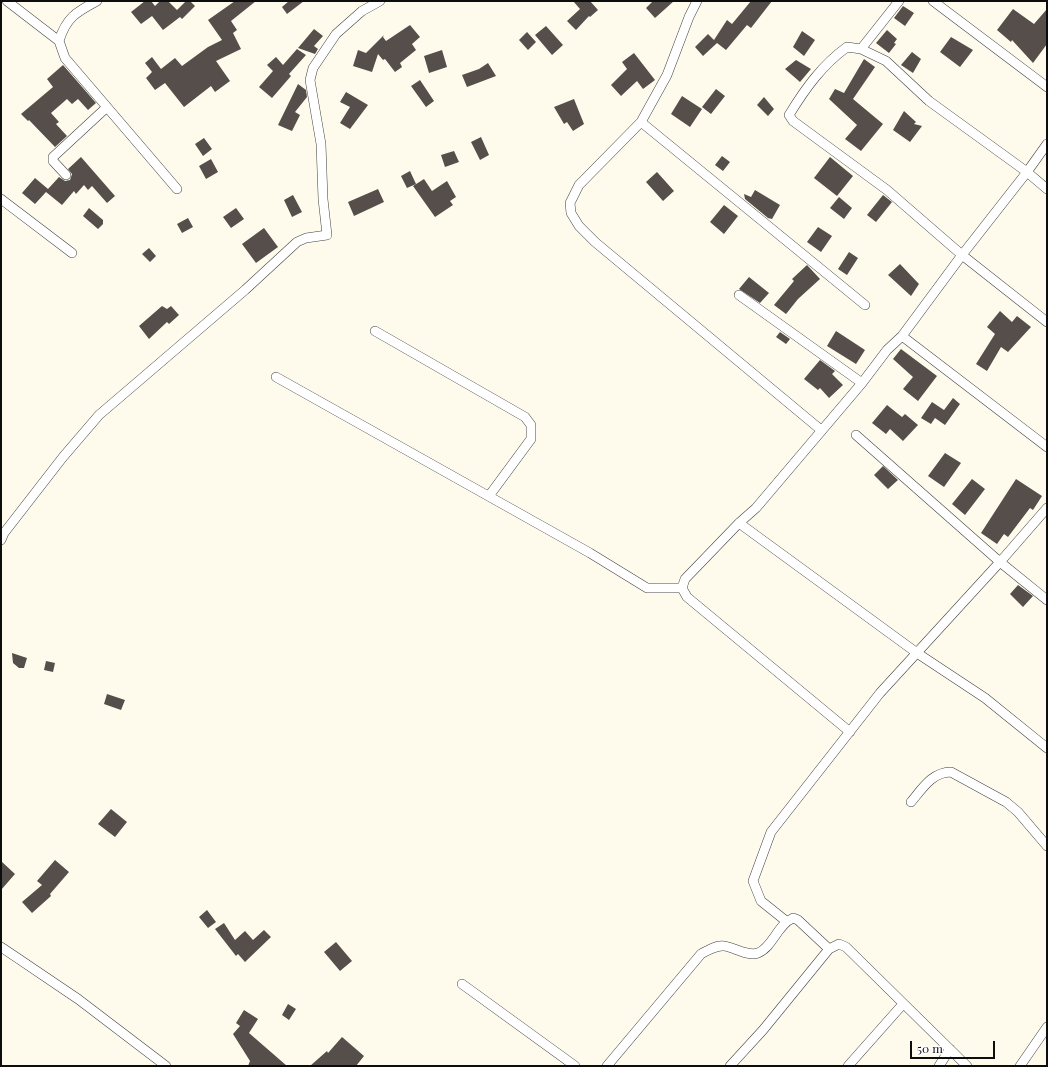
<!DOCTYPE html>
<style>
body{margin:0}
#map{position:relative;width:1048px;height:1067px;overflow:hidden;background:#fefbed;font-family:"Playfair Display",serif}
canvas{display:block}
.frame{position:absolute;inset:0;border:2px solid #0d0d0d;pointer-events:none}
.scale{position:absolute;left:910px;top:1041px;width:85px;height:18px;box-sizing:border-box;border:2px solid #0d0d0d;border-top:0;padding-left:5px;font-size:12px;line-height:14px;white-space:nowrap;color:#0d0d0d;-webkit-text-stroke:3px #fff;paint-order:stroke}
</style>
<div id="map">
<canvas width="1048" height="1067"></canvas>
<div class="frame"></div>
<div class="scale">50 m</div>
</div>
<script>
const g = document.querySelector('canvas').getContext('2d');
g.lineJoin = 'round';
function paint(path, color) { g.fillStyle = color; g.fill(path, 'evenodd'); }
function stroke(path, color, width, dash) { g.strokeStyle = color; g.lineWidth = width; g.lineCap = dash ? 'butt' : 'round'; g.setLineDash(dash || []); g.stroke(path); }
paint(new Path2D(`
 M 145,1 L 151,1 L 155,6 L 160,1 L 168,1 L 177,10 L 186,1 L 190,1 L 195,6 L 182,19 L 180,17 L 163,30 L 152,16 L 141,24 L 131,12 Z
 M 235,1 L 256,1 L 231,21 L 237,30 L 233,33 L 241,49 L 216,61 L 230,81 L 215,92 L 211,86 L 184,107 L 165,83 L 155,90 L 146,78 L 152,72 L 145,63 L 152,57 L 161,69 L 175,58 L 182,66 L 208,47 L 222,40 L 208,20 Z
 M 289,1 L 304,1 L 287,14 L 282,7 Z
 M 573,1 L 590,1 L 598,10 L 590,17 L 589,16 L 576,30 L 567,21 L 580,9 Z
 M 653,1 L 674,1 L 655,18 L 646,8 Z
 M 751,1 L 772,1 L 751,28 L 747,25 L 726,50 L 717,43 L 703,56 L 695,47 L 708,34 L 714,40 L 727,20 L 732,24 Z
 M 903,6 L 914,13 L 905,26 L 894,18 Z
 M 1013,9 L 1034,24 L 1047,9 L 1047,44 L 1033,63 L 1012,40 L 1011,42 L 997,30 Z
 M 410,25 L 420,37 L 412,44 L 416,50 L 400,63 L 402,67 L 395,72 L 385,59 L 383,60 L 378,54 L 372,72 L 353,66 L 358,50 L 366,53 L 384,35 L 383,37 L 386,41 Z
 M 546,26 L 563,45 L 552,55 L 535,35 Z
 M 314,29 L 323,36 L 314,46 L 318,49 L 315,54 L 298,48 Z
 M 887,30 L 897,39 L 894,43 L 896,44 L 889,53 L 876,43 Z
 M 802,31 L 815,40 L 804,56 L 793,47 Z
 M 527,32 L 536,42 L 528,50 L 519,40 Z
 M 951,37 L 973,50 L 960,67 L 940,52 Z
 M 297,49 L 306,55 L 289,74 L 291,76 L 272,98 L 259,87 L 273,71 L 267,65 L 276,57 L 283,65 Z
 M 442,50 L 447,67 L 429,73 L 424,56 Z
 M 912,52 L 921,59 L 913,73 L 901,65 Z
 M 634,53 L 655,80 L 643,89 L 637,81 L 621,96 L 611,85 L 627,69 L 622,62 Z
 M 864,59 L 875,67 L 853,99 L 883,124 L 861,151 L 845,139 L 857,125 L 829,99 L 835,89 L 844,93 Z
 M 796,60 L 811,69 L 800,82 L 785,69 Z
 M 488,63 L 496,76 L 467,87 L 462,75 L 479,69 Z
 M 63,65 L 96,103 L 88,110 L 78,99 L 72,104 L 67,99 L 51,113 L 59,122 L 56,124 L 67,136 L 55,147 L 29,120 L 28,121 L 21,114 L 53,87 L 47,79 Z
 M 420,80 L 434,101 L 426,107 L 411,86 Z
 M 298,84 L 306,90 L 307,97 L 295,112 L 300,115 L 292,131 L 278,125 Z
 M 716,89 L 725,96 L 711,114 L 702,107 Z
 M 346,92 L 368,105 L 350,129 L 340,123 L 350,107 L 340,102 Z
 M 682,96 L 702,109 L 690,127 L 671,114 Z
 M 764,97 L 774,109 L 768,116 L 757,105 Z
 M 574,99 L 584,124 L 573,131 L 567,122 L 564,124 L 554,107 Z
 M 904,111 L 916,122 L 914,124 L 922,126 L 910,142 L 893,130 Z
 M 481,137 L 489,155 L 480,160 L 471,142 Z
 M 204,138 L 212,149 L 203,156 L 195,144 Z
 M 454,151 L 459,162 L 445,167 L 441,155 Z
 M 722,156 L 730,162 L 723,171 L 715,165 Z
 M 81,157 L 115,196 L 107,203 L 92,186 L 88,190 L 84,185 L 76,194 L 74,191 L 62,205 L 46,192 L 35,204 L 22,193 L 35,178 L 48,189 L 59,177 L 65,181 L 70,180 L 72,174 L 68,169 Z
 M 830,157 L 853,176 L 837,196 L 814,178 Z
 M 211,159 L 218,172 L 206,179 L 199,166 Z
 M 410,171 L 416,184 L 407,188 L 401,176 Z
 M 657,172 L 674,191 L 663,201 L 646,182 Z
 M 424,179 L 432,191 L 447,181 L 456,197 L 450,201 L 453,205 L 435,217 L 413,186 Z
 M 378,189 L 384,202 L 354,216 L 348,202 Z
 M 755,190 L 780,205 L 772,219 L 768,218 L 745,199 L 744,194 L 751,197 Z
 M 293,195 L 302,212 L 292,217 L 284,200 Z
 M 883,195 L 892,202 L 876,222 L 867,215 Z
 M 839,197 L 852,208 L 844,219 L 830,208 Z
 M 724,205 L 738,216 L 724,234 L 710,222 Z
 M 89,208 L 103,220 L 103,224 L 98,229 L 83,216 Z
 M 236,208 L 244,219 L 231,228 L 223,217 Z
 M 188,218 L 193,227 L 182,233 L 177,224 Z
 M 818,227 L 832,236 L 821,252 L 807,242 Z
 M 264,228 L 278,247 L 256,263 L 242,244 Z
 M 149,248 L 156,256 L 150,262 L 142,254 Z
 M 849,252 L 858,258 L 847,275 L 838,269 Z
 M 900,264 L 919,284 L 911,296 L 888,275 Z
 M 807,265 L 820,279 L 798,299 L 786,314 L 774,305 L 794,281 L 792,279 Z
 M 749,277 L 769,293 L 760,303 L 739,289 Z
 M 162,306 L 167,309 L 171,306 L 179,315 L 169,324 L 167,322 L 149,339 L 139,326 Z
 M 1000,311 L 1012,322 L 1017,316 L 1031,327 L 1008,352 L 1001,347 L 987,371 L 976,364 L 995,334 L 987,327 Z
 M 836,331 L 865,350 L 856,364 L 827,346 Z
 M 780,332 L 790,339 L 786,344 L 776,337 Z
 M 901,349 L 937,376 L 918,401 L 903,389 L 913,377 L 893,359 Z
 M 820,360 L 835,371 L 832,374 L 843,385 L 829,398 L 820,388 L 818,390 L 804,379 Z
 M 953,398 L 960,404 L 945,425 L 935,418 L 931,424 L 921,418 L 932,402 L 944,410 Z
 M 887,405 L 902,417 L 905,414 L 918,425 L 903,441 L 890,429 L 886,434 L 872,423 Z
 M 945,453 L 961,463 L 944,487 L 928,476 Z
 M 883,466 L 898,480 L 888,489 L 874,475 Z
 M 972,479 L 985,489 L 965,515 L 952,504 Z
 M 1016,479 L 1042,496 L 1033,510 L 1030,508 L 1008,537 L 1004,534 L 997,544 L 981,533 Z
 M 1018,585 L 1033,596 L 1023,607 L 1010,594 Z
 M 12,653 L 27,658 L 24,668 L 19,668 L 13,663 Z
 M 46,661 L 55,663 L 53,672 L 44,670 Z
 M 107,694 L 125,700 L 121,710 L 104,704 Z
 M 111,809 L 127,822 L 115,837 L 98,824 Z
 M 55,860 L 69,872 L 50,894 L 51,896 L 32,913 L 22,902 L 42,885 L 37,881 Z
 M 1,861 L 15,874 L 1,890 Z
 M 207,910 L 216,922 L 208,928 L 199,917 Z
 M 224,923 L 235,940 L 245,931 L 253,940 L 264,930 L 271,937 L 245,962 L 238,954 L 236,956 L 215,929 Z
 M 336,942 L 352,961 L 340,971 L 324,952 Z
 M 288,1004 L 296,1009 L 289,1020 L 282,1015 Z
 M 244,1010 L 258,1019 L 249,1033 L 287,1066 L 248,1066 L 250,1061 L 233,1034 L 240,1026 L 236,1023 Z
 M 342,1037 L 364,1056 L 356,1066 L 310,1066 L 327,1051 L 328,1053 Z`), '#554e4a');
const street = new Path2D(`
 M 7,1 L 59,41 L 65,58 L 177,189
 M 697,1 L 689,17 L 667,75 L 641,122 L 579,185 L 570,203 L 571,213 L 579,226 L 595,242 L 821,430
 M 933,1 L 1047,87
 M 59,41 C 66,18 76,12 97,1
 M 861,49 L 899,1
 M 641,122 L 865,305
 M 66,175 L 53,161 L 53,157 L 107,107
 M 1047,189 L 1027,172 L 929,101 L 886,61 L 861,49 L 847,47 C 822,65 805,89 789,115 L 793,121 L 887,190 L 962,255 L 1047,322
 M 1,199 L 72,253
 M 739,295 L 862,383
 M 375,331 L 525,417 L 531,425 L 531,439 L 489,496
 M 902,336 L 1047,447
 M 276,377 L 590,553 L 647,588 L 682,588
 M 856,435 L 1000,562 L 1047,600
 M 739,523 L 917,653 L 985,698 L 1047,748
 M 1,540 L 4,533 L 63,457 L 99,415 L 245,290 L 297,242 L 306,238 L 327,235 L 323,199 L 321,144 L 310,80 L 313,68 L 336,34 L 362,11 L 380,1
 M 850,732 L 687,597 L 682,588 L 685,579 L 739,523 L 756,508 L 862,383 L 887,350 L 902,336 L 962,255 L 1027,172 L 1047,144
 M 911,802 C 922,789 932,772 951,772 L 1006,802 L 1018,812 L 1047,846
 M 786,921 L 761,901 L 753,881 L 771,832 L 880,693 L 1000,562 L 1047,508
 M 1,947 L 78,999 L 166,1066
 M 462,984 L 575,1066
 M 607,1066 L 701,954 C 708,950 716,945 724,946 C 734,947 748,957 758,953 C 773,947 777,925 793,918 L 798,920 L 829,949
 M 730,1066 L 763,1030 L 829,949 L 839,944 L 846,947 L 967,1066
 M 848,1066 L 903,1004
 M 939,1066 L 950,1049
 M 1020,1066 L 1047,1027`);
stroke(street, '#404040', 10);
stroke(street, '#fff', 9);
</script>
